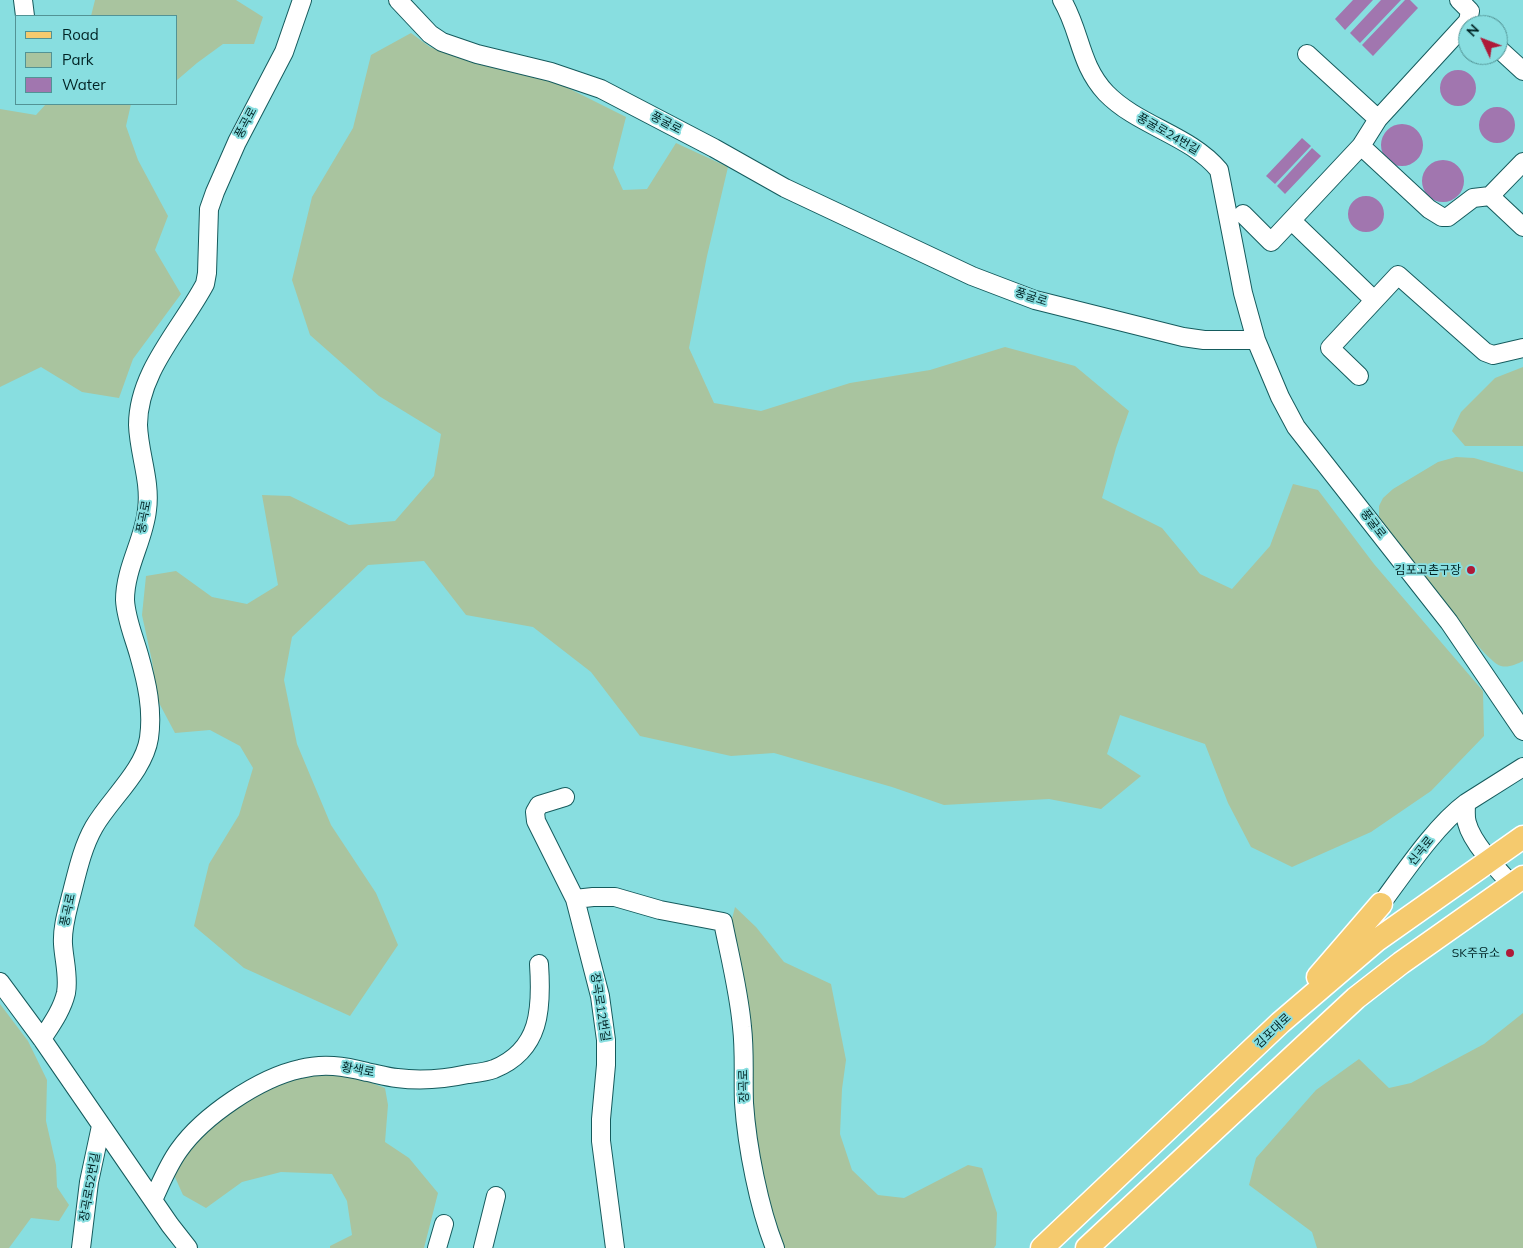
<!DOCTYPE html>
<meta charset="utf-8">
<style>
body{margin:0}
#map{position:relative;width:1523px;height:1248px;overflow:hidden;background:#88dee0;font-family:Mulish,sans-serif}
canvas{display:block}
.legend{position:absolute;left:15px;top:15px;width:162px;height:90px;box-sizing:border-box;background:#88dee0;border:1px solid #529395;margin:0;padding:6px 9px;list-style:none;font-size:15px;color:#002324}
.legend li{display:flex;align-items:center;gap:10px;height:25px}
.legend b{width:25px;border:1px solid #529395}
.north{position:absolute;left:1458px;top:15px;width:50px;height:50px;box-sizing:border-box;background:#88dee0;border:1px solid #529395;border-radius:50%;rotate:313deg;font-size:14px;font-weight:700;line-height:20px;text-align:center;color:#002324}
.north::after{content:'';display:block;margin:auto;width:18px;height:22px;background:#ae1a38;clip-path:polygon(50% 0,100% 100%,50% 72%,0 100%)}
</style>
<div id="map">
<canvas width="1523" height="1248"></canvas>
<ul class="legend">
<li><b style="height:6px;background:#f5ca6e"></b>Road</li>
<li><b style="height:14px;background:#a9c49f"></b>Park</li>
<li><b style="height:14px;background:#a176af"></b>Water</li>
</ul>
<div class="north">N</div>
</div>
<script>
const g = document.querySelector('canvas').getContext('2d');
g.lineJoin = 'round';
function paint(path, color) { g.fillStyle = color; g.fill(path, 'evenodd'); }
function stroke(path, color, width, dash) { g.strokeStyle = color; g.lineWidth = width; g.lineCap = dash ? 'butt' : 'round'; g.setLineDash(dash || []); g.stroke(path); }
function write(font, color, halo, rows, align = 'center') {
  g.font = font + ' Mulish,"Noto Sans KR",sans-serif'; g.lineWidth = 4; g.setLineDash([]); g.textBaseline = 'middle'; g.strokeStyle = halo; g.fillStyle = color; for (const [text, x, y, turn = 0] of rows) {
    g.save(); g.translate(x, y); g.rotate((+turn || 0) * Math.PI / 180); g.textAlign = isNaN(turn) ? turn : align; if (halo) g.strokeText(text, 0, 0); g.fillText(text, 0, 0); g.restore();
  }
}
paint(new Path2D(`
 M 95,0 L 236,0 L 263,17 L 254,44 L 223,44 L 197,63 L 176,81 L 176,16 L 91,16 Z
 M 411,33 L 430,47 L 476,63 L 548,78 L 626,117 L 613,168 L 623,190 L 647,189 L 676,143 L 728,167 L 707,256 L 689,348 L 714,403 L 761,411 L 850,383 L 930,370 L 1005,347 L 1075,366 L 1129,411 L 1116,448 L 1102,498 L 1162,528 L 1200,574 L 1232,589 L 1270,546 L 1293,484 L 1318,490 L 1374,564 L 1483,691 L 1484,736 L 1431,791 L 1371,832 L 1292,867 L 1251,847 L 1228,803 L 1205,744 L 1120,715 L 1107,754 L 1141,776 L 1101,809 L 1049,799 L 944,805 L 892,787 L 774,753 L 731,756 L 640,736 L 591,672 L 533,627 L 466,615 L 424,561 L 368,565 L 292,637 L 284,680 L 297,744 L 331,825 L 376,893 L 398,945 L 350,1016 L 244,968 L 194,926 L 209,864 L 239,815 L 253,768 L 240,746 L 210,730 L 175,733 L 158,701 L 152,661 L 142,615 L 146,576 L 176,571 L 212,597 L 247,604 L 278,585 L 262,495 L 290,496 L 349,525 L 395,521 L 434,476 L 441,434 L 379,396 L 310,335 L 292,280 L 312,197 L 353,128 L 371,55 Z
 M 46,104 L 131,104 L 126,126 L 138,160 L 168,216 L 155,250 L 181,294 L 133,359 L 119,398 L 82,392 L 41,367 L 0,387 L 0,109 L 36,115 Z
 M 1523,367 L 1523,446 L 1465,446 L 1452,431 L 1461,412 L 1495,378 Z
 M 1456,457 L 1474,458 L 1523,472 L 1523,661 C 1517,664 1508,668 1501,666 C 1483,662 1395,539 1379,517 L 1379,506 L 1383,498 L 1393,489 L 1438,462 Z
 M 735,907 L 756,927 L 784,962 L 831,984 L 846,1060 L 842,1089 L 840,1134 L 852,1170 L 878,1195 L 904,1198 L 968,1165 L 982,1168 L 997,1213 L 996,1245 L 994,1248 L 780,1248 L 751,1127 L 729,931 Z
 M 0,1004 L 28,1041 L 47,1080 L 46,1121 L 56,1165 L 57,1187 L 69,1205 L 59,1221 L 31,1218 L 9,1248 L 0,1248 Z
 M 1523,1013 L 1523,1248 L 1317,1248 L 1312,1232 L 1249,1185 L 1256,1158 L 1316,1090 L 1359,1059 L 1389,1088 L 1411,1083 L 1484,1044 Z
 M 335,1069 L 385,1088 L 388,1105 L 385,1142 L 409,1158 L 438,1193 L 424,1248 L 330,1248 L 330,1246 L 352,1235 L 347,1201 L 332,1174 L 281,1172 L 242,1182 L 206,1208 L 183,1195 L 174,1175 L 189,1143 L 231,1110 L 285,1080 Z`), '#a9c49f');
paint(new Path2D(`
 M 1353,0 L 1373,0 L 1345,30 L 1335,19 Z
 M 1381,0 L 1401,0 L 1360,43 L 1350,33 Z
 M 1405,0 L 1410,0 L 1418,8 L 1373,56 L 1362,45 Z
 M1440 88a18 18 0 1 1 36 0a18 18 0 1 1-36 0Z
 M1479 125a18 18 0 1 1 36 0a18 18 0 1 1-36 0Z
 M1381 145a21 21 0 1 1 42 0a21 21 0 1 1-42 0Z
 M 1302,138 L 1311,146 L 1275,184 L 1266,176 Z
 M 1312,148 L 1321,156 L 1285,194 L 1277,186 Z
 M1422 181a21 21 0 1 1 42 0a21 21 0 1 1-42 0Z
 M1348 214a18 18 0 1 1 36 0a18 18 0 1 1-36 0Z`), '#a176af');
const minor = new Path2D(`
 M 23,0 L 25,16
 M 398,0 L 430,34 L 442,42 L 477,54 L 551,72 L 601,89 L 714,148 L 785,188 L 972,276 L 1035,300 L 1183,337 L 1204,340 L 1256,340 L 1280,397 L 1296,427 L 1449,622 L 1523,731
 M 1062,0 C 1081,32 1079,64 1106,93 C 1138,126 1190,135 1219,170 L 1243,293 L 1256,340
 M 1459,0 L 1470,11 L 1468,21 L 1473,25
 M 1498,48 L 1523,71
 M 1307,54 L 1378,119
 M 1361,146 L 1429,209 L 1442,217 L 1448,217 L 1473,198 L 1490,196 L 1523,162
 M 1490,196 L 1523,227
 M 1243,214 L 1271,242 L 1361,146 L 1378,119 L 1468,21
 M 1292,221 L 1374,300
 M 1359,376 L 1330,348 L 1398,275 L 1485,352 L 1493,355 L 1523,348
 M 565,797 L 539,805 L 535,812 L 536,821 L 575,899 L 600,996 L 606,1040 L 606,1065 L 601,1119 L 601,1141 L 615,1248
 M 1512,885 C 1498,870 1472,843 1467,823 C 1465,817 1466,810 1466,803 L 1523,767
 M 575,899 L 593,897 L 615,897 L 660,910 L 723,922 C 730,957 739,992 742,1027 C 745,1052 743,1078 744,1103 C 747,1147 759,1208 775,1248
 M 1381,904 C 1404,873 1435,826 1466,803
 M 0,982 L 42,1039 L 170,1225 L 188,1248
 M 42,1039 C 51,1025 62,1010 66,993 C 69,977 64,960 63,944 C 62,928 67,912 71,896 C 77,873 82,848 94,827 C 110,799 144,771 149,738 C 153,710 147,683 139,655 C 134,637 126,619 125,600 C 125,568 144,540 147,510 C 151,481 139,454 138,425 C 138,372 181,329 205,284 L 207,273 L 209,209 L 215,192 L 237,142 L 284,52 L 302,0
 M 153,1200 C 161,1183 168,1165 179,1150 C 203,1116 259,1078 300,1069 C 323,1063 344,1066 367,1072 C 377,1074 387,1077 397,1078 C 420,1081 445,1079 468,1074 C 476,1073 486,1072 494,1069 C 541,1050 542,1008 539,964
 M 81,1248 L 89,1182 L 101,1126
 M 437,1248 L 444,1224
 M 483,1248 L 496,1196`);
const major = new Path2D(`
 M 1318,977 L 1381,904
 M 1042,1248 L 1280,1023 L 1377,940 L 1523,837
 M 1087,1248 L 1356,998 L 1401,963 L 1523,877`);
stroke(minor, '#155b5d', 20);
stroke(major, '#fff', 25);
stroke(minor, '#fff', 18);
stroke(major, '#f5ca6e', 22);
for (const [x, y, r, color] of [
 [1471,570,5,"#ae1a38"],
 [1510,953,5,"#ae1a38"]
]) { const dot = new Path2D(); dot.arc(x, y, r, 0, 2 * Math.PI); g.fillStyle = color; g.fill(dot); stroke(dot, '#88dee0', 2); }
write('12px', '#002324', '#88dee0', [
 ["풍곡로",246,123,-62],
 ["풍굴로",666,123,28],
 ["풍굴로24번길",1168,134,30],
 ["풍굴로",1031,297,18],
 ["풍곡로",144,517,-79],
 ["풍굴로",1373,524,53],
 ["신곡로",1421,851,-51],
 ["풍곡로",68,910,-78],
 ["장곡로12번길",600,1007,81],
 ["김포대로",1273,1031,-43],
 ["황색로",358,1070,11],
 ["장곡로",744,1086,-92],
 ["장곡로52번길",90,1187,-80]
]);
write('12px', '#002324', '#88dee0', [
 ["김포고촌구장",1461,570],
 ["SK주유소",1500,953]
], 'right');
</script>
